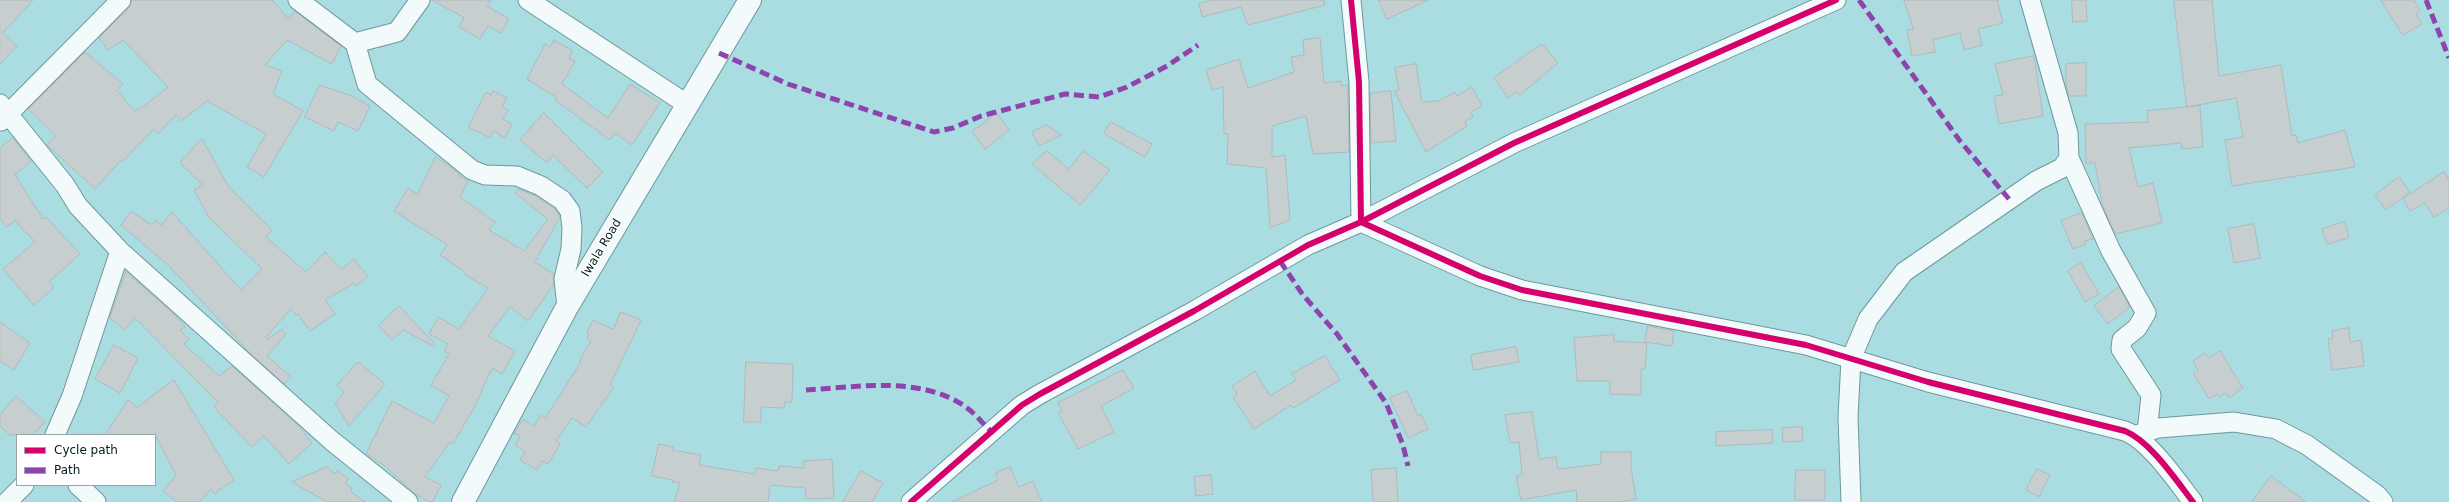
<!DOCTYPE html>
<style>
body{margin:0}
#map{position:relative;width:2449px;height:502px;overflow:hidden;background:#aadde2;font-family:"DejaVu Sans",sans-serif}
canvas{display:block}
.legend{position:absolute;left:16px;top:434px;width:140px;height:52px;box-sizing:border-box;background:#fff;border:1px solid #99a4a5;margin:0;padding:5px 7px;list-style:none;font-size:12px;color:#001c1f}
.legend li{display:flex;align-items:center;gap:8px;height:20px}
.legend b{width:20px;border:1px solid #99a4a5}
</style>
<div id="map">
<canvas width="2449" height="502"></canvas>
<ul class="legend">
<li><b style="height:5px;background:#d6006c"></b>Cycle path</li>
<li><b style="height:5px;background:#8e44ad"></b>Path</li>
</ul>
</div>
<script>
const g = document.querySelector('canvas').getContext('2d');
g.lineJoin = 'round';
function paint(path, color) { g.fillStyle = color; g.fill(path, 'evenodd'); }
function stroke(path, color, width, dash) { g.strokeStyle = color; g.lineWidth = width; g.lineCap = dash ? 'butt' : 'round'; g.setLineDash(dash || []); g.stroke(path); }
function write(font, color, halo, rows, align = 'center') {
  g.font = font + ' "DejaVu Sans",sans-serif'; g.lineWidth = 3; g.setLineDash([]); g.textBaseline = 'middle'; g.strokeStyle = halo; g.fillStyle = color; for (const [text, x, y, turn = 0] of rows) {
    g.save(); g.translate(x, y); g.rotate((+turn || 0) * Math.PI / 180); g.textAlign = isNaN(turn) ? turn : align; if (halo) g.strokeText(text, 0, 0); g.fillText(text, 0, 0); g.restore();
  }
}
const building = new Path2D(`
 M 0,0 L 33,0 L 3,33 L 17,46 L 0,64 Z
 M 132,0 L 272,0 L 289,19 L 295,11 L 341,46 L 332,64 L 287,40 L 265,65 L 282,71 L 273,94 L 303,111 L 264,177 L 247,167 L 266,134 L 207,101 L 181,121 L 176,115 L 158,134 L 154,129 L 122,162 L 120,161 L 95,189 L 47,145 L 55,136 L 28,109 L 85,52 L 123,84 L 117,91 L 135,111 L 139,108 L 140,109 L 168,87 L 123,40 L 108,50 L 99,38 L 129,8 Z
 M 432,0 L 491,0 L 487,6 L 509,19 L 501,33 L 488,26 L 480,39 L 459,27 L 464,18 Z
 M 1213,0 L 1324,0 L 1325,5 L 1248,25 L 1241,7 L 1202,17 L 1199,4 Z
 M 1379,0 L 1428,0 L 1387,19 Z
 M 1904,0 L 1997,0 L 2003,23 L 1978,29 L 1982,45 L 1964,50 L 1960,33 L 1933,40 L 1935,52 L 1912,56 L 1907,30 L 1913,29 Z
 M 2072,0 L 2086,0 L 2087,21 L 2073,22 Z
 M 2174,0 L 2212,0 L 2219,76 L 2281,65 L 2292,136 L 2296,135 L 2298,143 L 2345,130 L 2355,167 L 2232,186 L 2225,140 L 2243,137 L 2236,98 L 2187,107 Z
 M 2381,0 L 2414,0 L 2420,11 L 2416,14 L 2422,24 L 2403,35 Z
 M 1320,38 L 1324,83 L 1341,81 L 1341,86 L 1348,85 L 1349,152 L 1313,154 L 1306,116 L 1272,126 L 1272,157 L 1285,155 L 1290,220 L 1270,228 L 1266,168 L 1227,164 L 1228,134 L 1224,134 L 1223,87 L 1212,90 L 1206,70 L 1239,59 L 1248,88 L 1294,72 L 1291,57 L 1304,55 L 1303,40 Z
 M 554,40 L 573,51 L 569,58 L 575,61 L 562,84 L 608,118 L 630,84 L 660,103 L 632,145 L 615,133 L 610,140 L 555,100 L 557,98 L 527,79 L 545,44 L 550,47 Z
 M 1542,44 L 1558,63 L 1520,95 L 1517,92 L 1508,98 L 1494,78 Z
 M 2034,56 L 2043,116 L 1999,124 L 1994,96 L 2003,95 L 1995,64 Z
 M 2086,63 L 2086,96 L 2069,96 L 2066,86 L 2066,64 Z
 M 1416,64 L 1422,102 L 1438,101 L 1455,92 L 1457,96 L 1472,87 L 1482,106 L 1471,112 L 1473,117 L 1465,121 L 1467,126 L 1426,152 L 1394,91 L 1399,90 L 1395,68 Z
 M 320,85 L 350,95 L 370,106 L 358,131 L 338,122 L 334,131 L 305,117 Z
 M 493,91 L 507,98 L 502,107 L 508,110 L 503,119 L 512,124 L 505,138 L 493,131 L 490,138 L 468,127 L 486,92 L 491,95 Z
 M 1391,91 L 1396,141 L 1371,143 L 1370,94 Z
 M 2200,106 L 2203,147 L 2182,149 L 2181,143 L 2129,148 L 2138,187 L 2153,183 L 2162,223 L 2115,234 L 2102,204 L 2095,162 L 2086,164 L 2085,124 L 2148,122 L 2147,111 Z
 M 544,113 L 603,172 L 587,188 L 553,155 L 547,163 L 520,140 Z
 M 997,113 L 1009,130 L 985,149 L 972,132 Z
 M 1111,122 L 1152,144 L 1145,157 L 1104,134 Z
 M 1047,125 L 1061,135 L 1039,146 L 1032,132 Z
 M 13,138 L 31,161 L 15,175 L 43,219 L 46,217 L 80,254 L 49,282 L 54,288 L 34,305 L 3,269 L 35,242 L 15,221 L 6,227 L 0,218 L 0,148 Z
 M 202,139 L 229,187 L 272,230 L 266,237 L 306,272 L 325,252 L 342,269 L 354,259 L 368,276 L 356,286 L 354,283 L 325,300 L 335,314 L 310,331 L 298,314 L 296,315 L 291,309 L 266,337 L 268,339 L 282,329 L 286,334 L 267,356 L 291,377 L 284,384 L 250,353 L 168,265 L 121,225 L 131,211 L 152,225 L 156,220 L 161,225 L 172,212 L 241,290 L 262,269 L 208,216 L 194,190 L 203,185 L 180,163 Z
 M 1047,151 L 1069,169 L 1083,151 L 1110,170 L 1080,205 L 1032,164 Z
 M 436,157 L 459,173 L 458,175 L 468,181 L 460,197 L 495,222 L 489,230 L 524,251 L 548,219 L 515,193 L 518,189 L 536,196 L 554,208 L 560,217 L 535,262 L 554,274 L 554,284 L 528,321 L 510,307 L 488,336 L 515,351 L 502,374 L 492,368 L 475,406 L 453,444 L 450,442 L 425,477 L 441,485 L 433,502 L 430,502 L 416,495 L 385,466 L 366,454 L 392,401 L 434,423 L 449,396 L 431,385 L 449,354 L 444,351 L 448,344 L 429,334 L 438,317 L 459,329 L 488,288 L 465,275 L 466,273 L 440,255 L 447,245 L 394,211 L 408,188 L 417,194 Z
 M 2444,172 L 2449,180 L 2449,208 L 2434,217 L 2425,203 L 2410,211 L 2403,199 Z
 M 2399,177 L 2410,192 L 2386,210 L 2375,195 Z
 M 2082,213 L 2093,239 L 2085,241 L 2086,244 L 2073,249 L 2061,221 Z
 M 2345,222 L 2349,238 L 2327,244 L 2322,229 Z
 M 2254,224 L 2260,258 L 2234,263 L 2228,229 Z
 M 2081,263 L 2099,294 L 2085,302 L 2068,271 Z
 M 126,272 L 173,313 L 185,327 L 180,330 L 189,339 L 184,344 L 219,376 L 232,366 L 298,425 L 312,443 L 289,464 L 264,436 L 252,447 L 214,407 L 218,402 L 135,318 L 125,330 L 110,318 Z
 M 2119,287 L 2130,307 L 2108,324 L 2094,306 Z
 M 399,306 L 435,344 L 433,346 L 403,330 L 392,340 L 379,326 Z
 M 621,312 L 641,320 L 610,385 L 614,387 L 586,427 L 572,418 L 556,441 L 560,444 L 548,464 L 542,461 L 537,470 L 520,460 L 525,452 L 515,445 L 520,436 L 514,433 L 523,419 L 534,426 L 541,415 L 545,418 L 581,362 L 579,361 L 591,341 L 587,338 L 589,334 L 587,333 L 593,320 L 613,329 Z
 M 0,322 L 30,343 L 14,370 L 0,361 Z
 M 1648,326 L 1674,331 L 1672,346 L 1645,342 Z
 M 2349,328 L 2350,342 L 2361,340 L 2364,366 L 2332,370 L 2328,339 L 2333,338 L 2332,331 Z
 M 1614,335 L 1614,341 L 1647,343 L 1645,369 L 1641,369 L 1641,395 L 1610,394 L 1610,381 L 1577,381 L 1574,338 Z
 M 114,345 L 138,358 L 120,393 L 95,379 Z
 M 1516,347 L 1519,362 L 1473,370 L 1471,355 Z
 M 2220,351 L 2243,388 L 2229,398 L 2226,393 L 2219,397 L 2217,394 L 2209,399 L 2193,373 L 2198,370 L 2193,361 L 2205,353 L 2208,358 Z
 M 1325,356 L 1340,380 L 1293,408 L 1291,405 L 1254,429 L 1233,397 L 1237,394 L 1232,386 L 1255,371 L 1270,396 L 1296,380 L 1292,374 Z
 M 358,362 L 385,384 L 349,426 L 335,403 L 344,393 L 337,386 Z
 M 746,362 L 793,364 L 792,402 L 785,402 L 784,408 L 761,407 L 761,422 L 744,422 Z
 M 1123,370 L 1134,388 L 1101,406 L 1114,432 L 1078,449 L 1058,413 L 1062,412 L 1058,403 Z
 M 174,380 L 234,480 L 214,494 L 211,489 L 200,502 L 177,502 L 163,491 L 176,475 L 155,435 L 105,435 L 128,400 L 137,407 Z
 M 1407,391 L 1418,416 L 1421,414 L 1428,429 L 1408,438 L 1390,398 Z
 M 16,396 L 45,422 L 33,435 L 10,435 L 0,426 L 0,415 Z
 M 1532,412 L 1539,459 L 1556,457 L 1558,469 L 1601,464 L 1601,452 L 1631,452 L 1631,467 L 1636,499 L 1618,502 L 1577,502 L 1576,490 L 1521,500 L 1517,482 L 1517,476 L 1522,475 L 1519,442 L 1510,443 L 1505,415 Z
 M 1802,427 L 1803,441 L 1783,442 L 1782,428 Z
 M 1772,430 L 1773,443 L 1716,446 L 1716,432 Z
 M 659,444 L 673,447 L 672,450 L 701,455 L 699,465 L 755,474 L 756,468 L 778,471 L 779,466 L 804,468 L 803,461 L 832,459 L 834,498 L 806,499 L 805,488 L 770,485 L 768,502 L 674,502 L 680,483 L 672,482 L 673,480 L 652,476 Z
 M 327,467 L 335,474 L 337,471 L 348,478 L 346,484 L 352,488 L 351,492 L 366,502 L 327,502 L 292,482 Z
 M 1010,467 L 1019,487 L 1033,481 L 1042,502 L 952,502 L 998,480 L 995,474 Z
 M 1396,468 L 1398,502 L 1373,502 L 1371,470 Z
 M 2037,469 L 2050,475 L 2039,497 L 2026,490 Z
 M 1796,470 L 1825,470 L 1825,500 L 1795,500 Z
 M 861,471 L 883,483 L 872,502 L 843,502 Z
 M 1211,475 L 1213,494 L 1196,496 L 1194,477 Z
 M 2271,476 L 2306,502 L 2252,502 Z`);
paint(building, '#c6cecf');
stroke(building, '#b0b9bb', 1);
const street = new Path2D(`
 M 298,0 L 355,43 L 367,84 L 472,170 L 485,175 L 517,176 L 541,186 L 562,200 L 570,211 L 572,228 L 571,249 L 564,279 L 567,307
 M 528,0 L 688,105
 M 1351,0 L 1359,82 L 1361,222 L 1480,276 L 1522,290 L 1806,345 L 1928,382 L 2125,431 C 2150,441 2176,480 2193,502
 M 355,43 L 397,32 L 420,0
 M 0,104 L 65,185 L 78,206 L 120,251 L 332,441 L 408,502
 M 1,121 L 121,0
 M 2069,158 L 2111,251 L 2146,313 L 2137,328 L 2122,340 L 2121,349 L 2151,395 L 2147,432
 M 55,435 L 72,396 L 120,251
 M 2137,435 L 2158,428 L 2234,422 L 2276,429 L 2307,445 L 2377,495 L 2383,502
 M 78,485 L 96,502
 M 7,502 L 24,485
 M 911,502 L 1022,405 L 1040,394 L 1194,311 L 1308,245 L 1361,222 L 1514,143 L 1836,0
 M 1851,502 L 1848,417 L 1851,359 L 1868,319 L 1904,272 L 2036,181 L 2062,168 L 2069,158 L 2068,133 L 2030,0`);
const secondary = new Path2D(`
 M 463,502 L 567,307 L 750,0`);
stroke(street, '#6c999c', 21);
stroke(secondary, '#6c999c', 24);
stroke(street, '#f2fafb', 19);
stroke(secondary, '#f2fafb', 22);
stroke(new Path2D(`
 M 1859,0 L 1960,141 L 2009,199
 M 2426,0 L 2449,58
 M 719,53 L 788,84 L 934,132 L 953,128 L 981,116 L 1065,94 L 1099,97 L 1127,87 L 1167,66 L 1198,45
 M 1280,261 L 1303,295 L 1337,334 L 1386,403 L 1403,445 L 1408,466
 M 806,390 C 857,387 918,376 963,405 C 973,411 983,424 992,432`), '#8e44ad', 5, [10, 5]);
stroke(new Path2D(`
 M 1351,0 L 1359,82 L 1361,222 L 1480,276 L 1522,290 L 1806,345 L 1928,382 L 2125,431 C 2150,441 2176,480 2193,502
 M 911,502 L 1022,405 L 1040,394 L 1194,311 L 1308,245 L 1361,222 L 1514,143 L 1836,0`), '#d6006c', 6);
write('12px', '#001c1f', '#fff', [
 ["Iwala Road",602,248,-59]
]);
</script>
